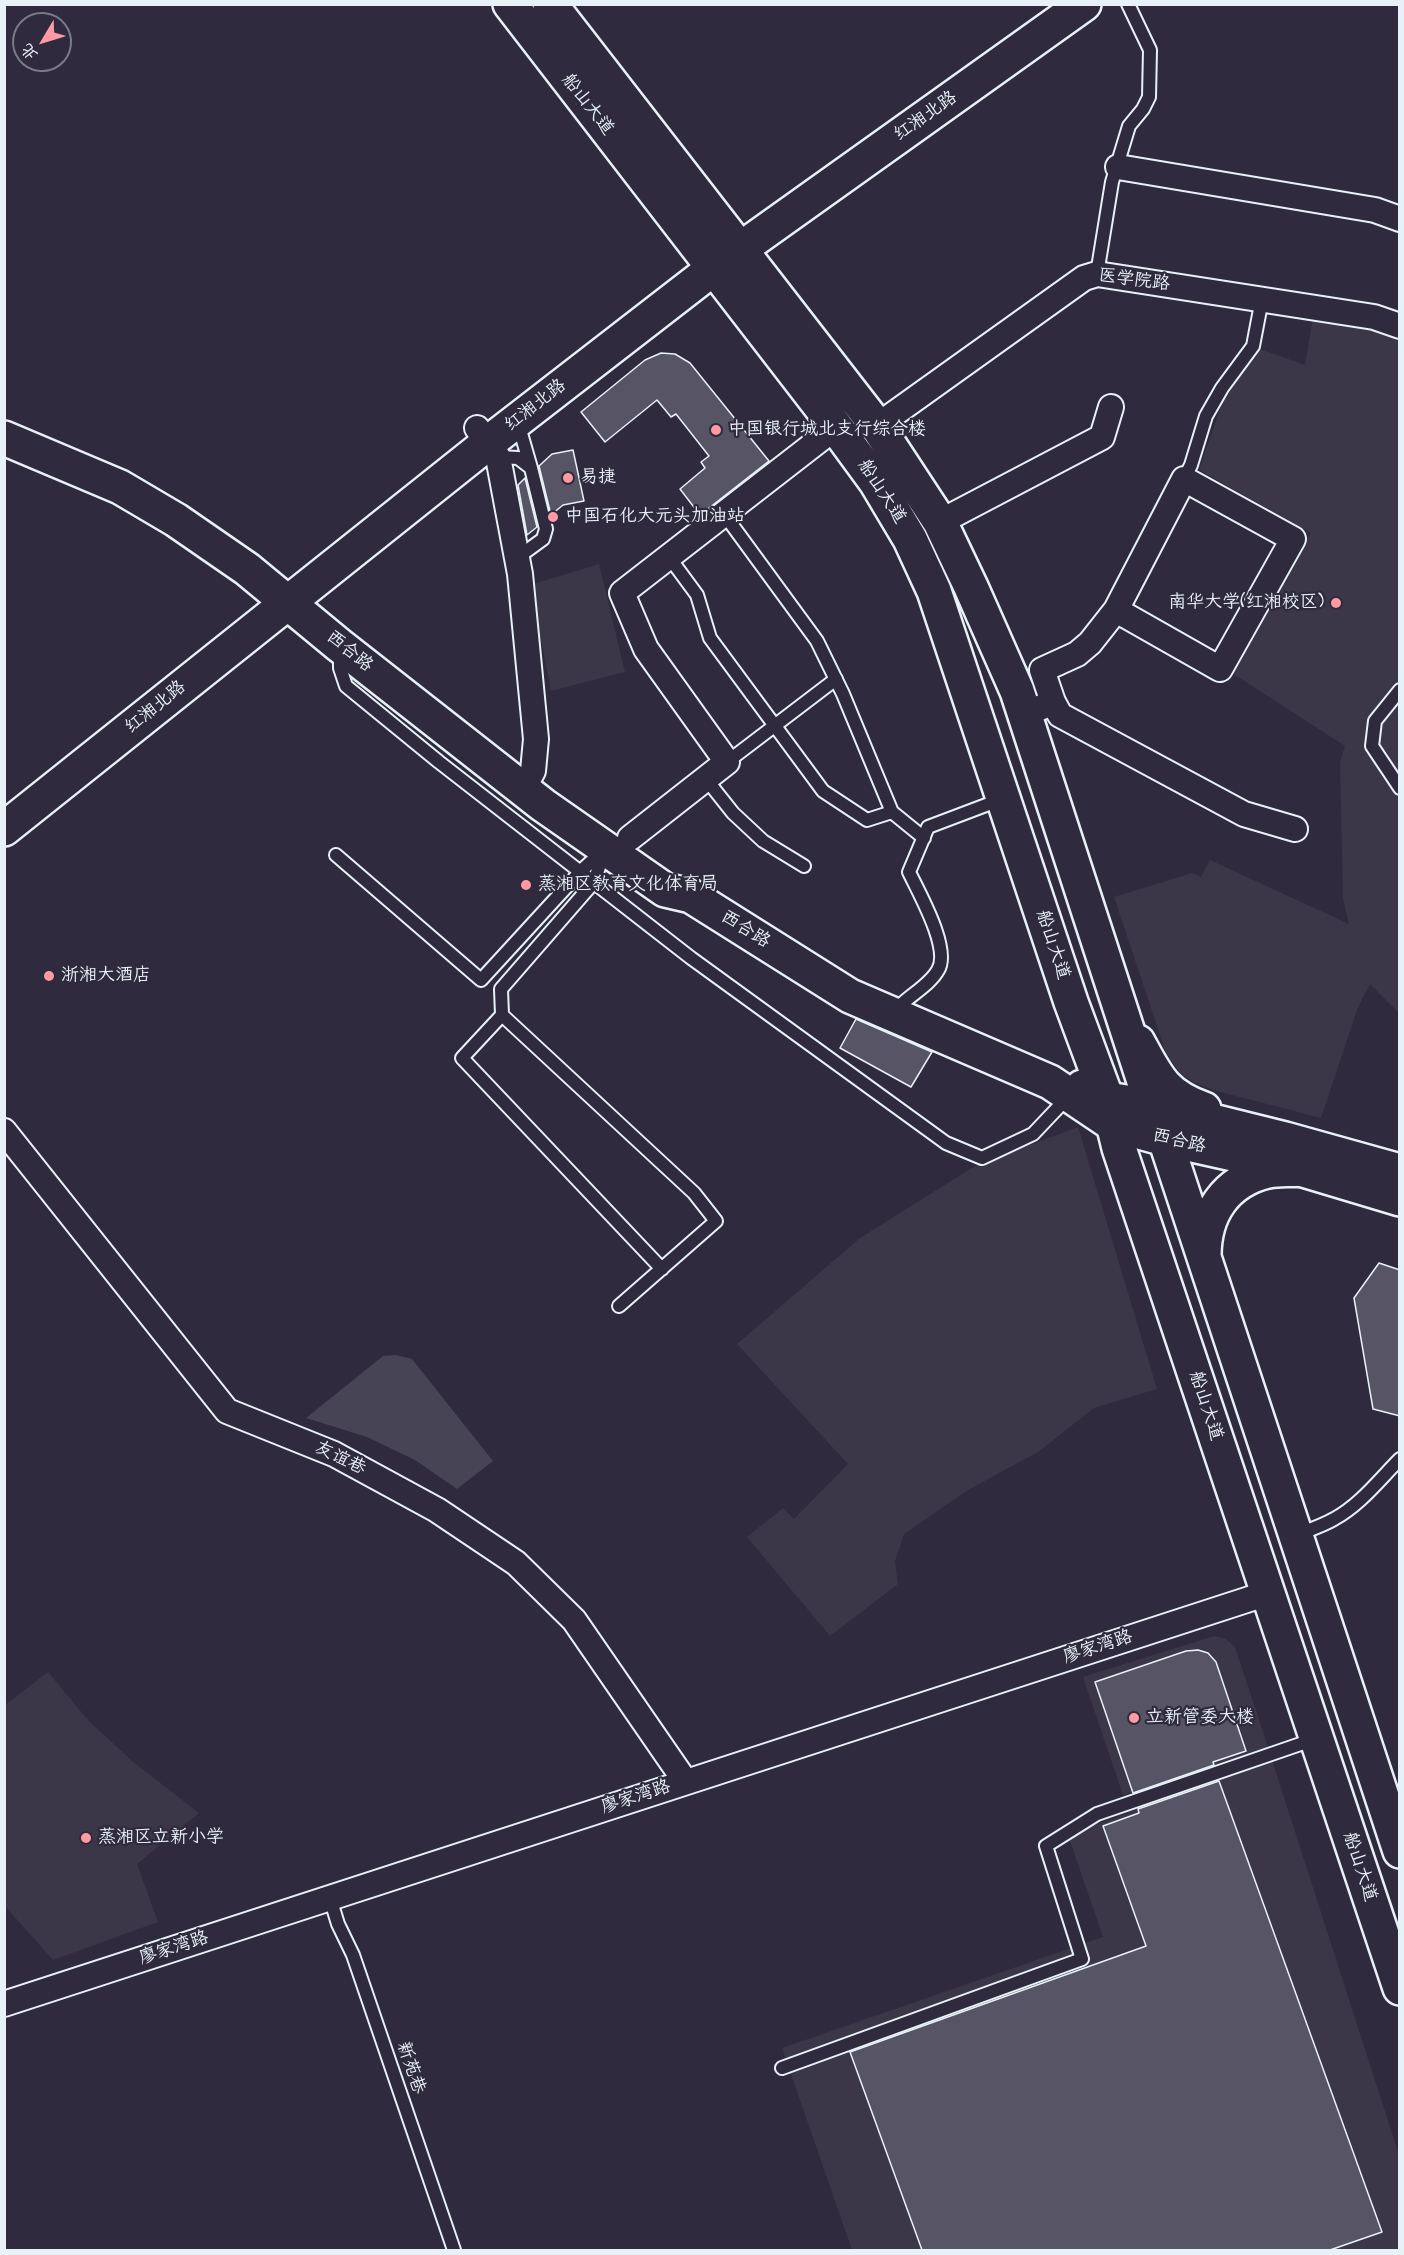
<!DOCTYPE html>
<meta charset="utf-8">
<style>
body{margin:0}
#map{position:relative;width:1404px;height:2255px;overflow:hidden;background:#2f2a3d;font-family:"Architects Daughter","LXGW WenKai TC",sans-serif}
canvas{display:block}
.frame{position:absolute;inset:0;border:6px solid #e8f1f8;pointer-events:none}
.north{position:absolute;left:12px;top:12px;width:60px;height:60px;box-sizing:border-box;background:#2f2a3d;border:2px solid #797a88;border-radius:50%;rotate:232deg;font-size:16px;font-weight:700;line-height:24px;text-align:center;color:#e8f1f8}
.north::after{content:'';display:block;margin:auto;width:21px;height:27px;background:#ff9aa2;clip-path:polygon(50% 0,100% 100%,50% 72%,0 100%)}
</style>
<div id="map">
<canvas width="1404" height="2255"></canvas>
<div class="frame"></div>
<div class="north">北</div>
</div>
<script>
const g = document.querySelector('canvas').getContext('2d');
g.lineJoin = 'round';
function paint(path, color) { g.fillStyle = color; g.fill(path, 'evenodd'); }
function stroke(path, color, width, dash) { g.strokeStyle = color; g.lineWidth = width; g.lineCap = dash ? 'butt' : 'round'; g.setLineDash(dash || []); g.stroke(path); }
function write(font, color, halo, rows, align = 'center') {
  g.font = font + ' "Architects Daughter","LXGW WenKai TC",sans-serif'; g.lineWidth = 4.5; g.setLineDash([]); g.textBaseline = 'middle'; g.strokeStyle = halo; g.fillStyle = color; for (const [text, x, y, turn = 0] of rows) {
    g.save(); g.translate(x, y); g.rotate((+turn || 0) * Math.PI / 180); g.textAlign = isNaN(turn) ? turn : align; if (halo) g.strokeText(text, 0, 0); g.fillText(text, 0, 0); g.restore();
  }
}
paint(new Path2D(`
 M 1313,317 L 1373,327 L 1399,337 L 1399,1013 L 1370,984 L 1358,1007 L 1321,1118 L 1213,1090 L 1193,1082 L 1179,1072 L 1166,1053 L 1114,897 L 1192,873 L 1201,877 L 1210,860 L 1349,924 L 1343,898 L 1340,763 L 1345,746 L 1232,673 L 1311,533 L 1199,470 L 1223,401 L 1260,349 L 1305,365 Z
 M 599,564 L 625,672 L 551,691 L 530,585 Z
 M 1078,1127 L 1157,1389 L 1094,1408 L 1038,1452 L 968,1490 L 904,1534 L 895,1561 L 898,1584 L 830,1636 L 747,1537 L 783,1508 L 794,1519 L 848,1464 L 737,1344 L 860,1238 L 975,1166 Z
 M 1214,1636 L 1226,1639 L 1235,1647 L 1268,1747 L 1123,1795 L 1083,1677 Z
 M 48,1672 L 88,1720 L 132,1761 L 199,1813 L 137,1864 L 158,1922 L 53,1960 L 4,1905 L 5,1705 Z
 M 1272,1760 L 1399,2155 L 1399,2250 L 852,2250 L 782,2048 L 1103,1937 L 1068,1835 Z`), '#3b3749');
paint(new Path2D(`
 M 396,1355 L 412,1359 L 493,1461 L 457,1489 L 415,1460 L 367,1437 L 306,1418 L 383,1356 Z`), '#464455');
const building = new Path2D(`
 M 661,353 L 675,354 L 690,363 L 769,461 L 700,515 L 680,489 L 705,468 L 701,462 L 709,456 L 676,414 L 671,417 L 657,400 L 605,442 L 581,412 L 645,360 Z
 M 573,450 L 584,501 L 563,505 L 551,515 L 539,466 L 552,454 Z
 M 525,478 L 537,527 L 527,535 L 518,485 Z
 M 856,1019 L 932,1052 L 911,1087 L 840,1048 Z
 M 1379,1263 L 1400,1270 L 1400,1416 L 1373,1409 L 1354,1298 Z
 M 1198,1650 L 1208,1653 L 1216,1662 L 1246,1751 L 1213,1762 L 1214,1765 L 1133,1793 L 1095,1682 L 1186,1651 Z
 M 1219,1781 L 1382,2232 L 1330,2250 L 922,2250 L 850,2052 L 1146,1946 L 1103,1826 L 1139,1813 L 1138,1809 Z`);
paint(building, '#575565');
stroke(building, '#e8f1f8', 1.5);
const service = new Path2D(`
 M 1097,274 L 1112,182 L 1129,126 L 1143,109 L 1149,97 L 1150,50 L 1128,4
 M 518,423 L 531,468
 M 498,457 L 518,458 L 531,468 L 546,529 L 543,539 L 517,558
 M 1184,479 L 1191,465 L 1206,416 L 1222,388 L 1253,346 L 1262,299
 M 724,514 L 817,641 L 843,694 L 892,812 L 924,838
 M 669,557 L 697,595 L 710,638 L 823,791 L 867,820 L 892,812
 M 340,652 L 340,668 L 346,686 L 439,762 L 691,958 L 946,1143 L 982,1158 L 1033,1134 L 1069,1096
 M 1400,690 L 1375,721 L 1372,746 L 1400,788
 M 727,762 L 836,679
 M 706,779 L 733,813 L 763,841 L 804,866
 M 605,849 L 594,882 L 501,989 L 502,1015 L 694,1193 L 716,1221 L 619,1306
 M 336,855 L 481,980 L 582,870 L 605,849
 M 903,1003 C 914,993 931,983 938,970 C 951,949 919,893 909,872 L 928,827 L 1002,799
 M 502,1015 L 462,1058 L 662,1269
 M 1296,1535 C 1309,1530 1322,1526 1334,1519 C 1360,1505 1379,1480 1400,1459
 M 330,1898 L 338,1924 L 353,1955 L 454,2250
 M 782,2068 L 1082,1959 L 1046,1846 L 1097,1814 L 1315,1739`);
const minor = new Path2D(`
 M 1118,167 L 1375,210 L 1400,219
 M 877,426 L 1084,278 L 1097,274 L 1374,317 L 1400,326
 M 477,428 L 498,457 L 520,574 L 536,739 L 533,771 L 523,789
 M 940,522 L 1102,437 L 1111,407
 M 1053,702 L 1060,715 L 1244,814 L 1295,829
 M 1024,715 L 1053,702 L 1042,670 L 1077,654 L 1090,643 L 1116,610 L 1184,479 L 1293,539 L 1220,669 L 1116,610
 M 630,838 L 727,762 L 646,649 L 622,593 L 836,427
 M 4,1131 L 227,1411 L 334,1454 L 437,1510 L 516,1563 L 574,1620 L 685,1781
 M 4,2004 L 1268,1593`);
const secondary = new Path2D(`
 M 4,438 L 120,487 L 176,520 L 247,569 L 339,645 L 543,805 L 665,890 L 691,896 L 850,996 L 1050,1082 L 1114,1125 L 1165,1139 L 1300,1169 L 1400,1199
 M 4,829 L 488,443 L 714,268 L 1084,4
 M 1138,1042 C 1157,1077 1164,1095 1204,1109
 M 1082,1087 L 1107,1099 L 1152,1106 L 1285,1139 L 1400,1171`);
const trunk = new Path2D(`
 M 510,4 L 827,415 L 876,482 L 910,539 L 934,591 L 1071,1002 L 1107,1099 L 1119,1148 L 1400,1988
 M 550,4 L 877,426 L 940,522 L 971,587 L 1017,691 L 1152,1106 L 1165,1139 L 1400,1851
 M 1204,1256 C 1204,1214 1225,1181 1268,1171 C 1278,1169 1290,1170 1300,1169`);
stroke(service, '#e8f1f8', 16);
stroke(minor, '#e8f1f8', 28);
stroke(secondary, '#e8f1f8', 38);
stroke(trunk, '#e8f1f8', 38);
stroke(service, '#2f2a3d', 12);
stroke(minor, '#2f2a3d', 24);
stroke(secondary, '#2f2a3d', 33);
stroke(trunk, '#2f2a3d', 33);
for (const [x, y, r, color] of [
 [716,430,6,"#ff9aa2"],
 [568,478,6,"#ff9aa2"],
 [553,517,6,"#ff9aa2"],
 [1336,603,6,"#ff9aa2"],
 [526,885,6,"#ff9aa2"],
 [49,976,6,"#ff9aa2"],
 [1134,1718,6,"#ff9aa2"],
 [86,1838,6,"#ff9aa2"]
]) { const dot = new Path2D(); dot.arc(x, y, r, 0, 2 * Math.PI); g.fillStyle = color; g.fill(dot); stroke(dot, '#2f2a3d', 2); }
write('18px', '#e8f1f8', '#2f2a3d', [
 ["船山大道",587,105,52],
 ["红湘北路",926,117,-35],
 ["医学院路",1134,281,7],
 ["红湘北路",536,406,-38],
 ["船山大道",881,492,57],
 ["西合路",349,652,39],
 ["红湘北路",156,708,-39],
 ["西合路",745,930,32],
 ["船山大道",1052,945,72],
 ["西合路",1179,1142,13],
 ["船山大道",1205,1406,72],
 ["友谊巷",340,1459,26],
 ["廖家湾路",1098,1648,-18],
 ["廖家湾路",636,1798,-18],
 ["船山大道",1359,1867,72],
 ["廖家湾路",174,1949,-18],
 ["新苑巷",410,2068,71]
]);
write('18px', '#e8f1f8', '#2f2a3d', [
 ["中国银行城北支行综合楼",728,430],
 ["易捷",580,478],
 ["中国石化大元头加油站",565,517],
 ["南华大学(红湘校区)",1324,603,"right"],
 ["蒸湘区教育文化体育局",538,885],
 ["浙湘大酒店",61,976],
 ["立新管委大楼",1146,1718],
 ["蒸湘区立新小学",98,1838]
], 'left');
</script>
